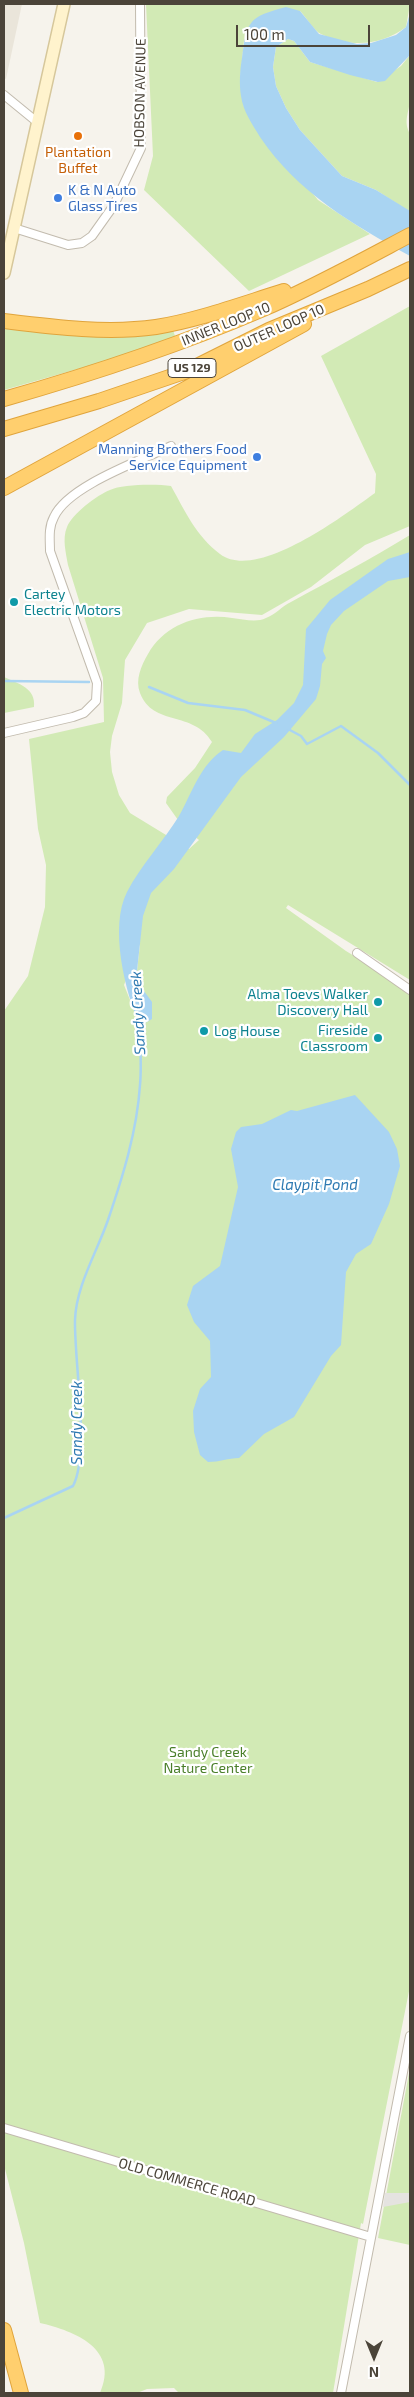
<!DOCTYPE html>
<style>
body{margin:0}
#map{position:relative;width:414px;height:2397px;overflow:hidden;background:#f6f3ec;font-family:"Exo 2",sans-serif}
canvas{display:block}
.frame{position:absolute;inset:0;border:5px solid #4b4439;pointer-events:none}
.north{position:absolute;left:349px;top:2332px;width:50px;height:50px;-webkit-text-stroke:4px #fff;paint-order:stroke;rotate:180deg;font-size:14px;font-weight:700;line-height:20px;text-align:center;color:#4b4439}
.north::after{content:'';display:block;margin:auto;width:18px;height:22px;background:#4b4439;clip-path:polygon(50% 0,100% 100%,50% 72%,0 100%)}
.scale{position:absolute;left:236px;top:25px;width:134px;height:22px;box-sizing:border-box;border:2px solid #4b4439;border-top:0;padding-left:6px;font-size:15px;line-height:18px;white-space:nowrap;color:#4b4439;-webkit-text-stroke:4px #fff;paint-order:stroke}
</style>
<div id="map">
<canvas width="414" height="2397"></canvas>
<div class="frame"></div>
<div class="north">N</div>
<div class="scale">100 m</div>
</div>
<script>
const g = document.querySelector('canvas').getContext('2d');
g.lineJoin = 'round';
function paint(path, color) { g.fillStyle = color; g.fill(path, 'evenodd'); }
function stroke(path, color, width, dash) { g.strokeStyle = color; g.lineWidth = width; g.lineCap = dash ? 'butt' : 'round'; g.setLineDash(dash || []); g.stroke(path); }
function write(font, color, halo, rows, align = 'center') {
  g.font = font + ' "Exo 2",sans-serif'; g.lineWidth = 4.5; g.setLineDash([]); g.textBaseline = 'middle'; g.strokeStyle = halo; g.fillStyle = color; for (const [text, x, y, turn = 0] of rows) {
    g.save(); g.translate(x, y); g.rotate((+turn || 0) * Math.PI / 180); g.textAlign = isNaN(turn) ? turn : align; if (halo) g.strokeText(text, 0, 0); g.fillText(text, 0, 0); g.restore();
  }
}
paint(new Path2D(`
 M 4,4 L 22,4 L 6,79 L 4,78 Z`), '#eae5da');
paint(new Path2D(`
 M 146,4 L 410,4 L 406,27 C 381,46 350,48 321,34 C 314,31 306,17 300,11 L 245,30 L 240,81 L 244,107 L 318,200 L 370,234 L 249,291 L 144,190 L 153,156 Z
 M 288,39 L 294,41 L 310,62 L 377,82 L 401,66 L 410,55 C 410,70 412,85 410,100 C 409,113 403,121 410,134 L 410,212 L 376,190 L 342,176 L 300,130 L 286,108 L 276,86 L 273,67 L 276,47 Z
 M 410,306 L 410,526 L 365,545 L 311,587 L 262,615 L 189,609 L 147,623 L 125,660 L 122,703 L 112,736 L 110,752 L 112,772 L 119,795 L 130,813 L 189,849 L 199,840 L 183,827 L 166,803 L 167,797 L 195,768 L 212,742 C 193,710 153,727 140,693 C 135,680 141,666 148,654 C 165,624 199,613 232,618 C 243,619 256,623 266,618 C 275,615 282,606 291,602 C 331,580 371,559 410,535 L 410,980 L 288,905 L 286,908 L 346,951 L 410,990 L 410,1986 L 363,2224 L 361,2223 L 333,2393 L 179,2393 L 174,2388 L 147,2389 L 137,2393 L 100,2393 C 120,2349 75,2331 40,2323 L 24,2243 L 4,2165 L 4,1011 L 28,976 L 45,907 L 46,865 L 38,829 L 29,739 L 104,722 L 103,678 L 68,565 C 66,553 62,539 67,527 C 72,514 97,495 110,490 C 122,484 157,484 171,486 C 185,511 196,536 220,554 C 257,582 344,515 375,493 L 376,474 L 321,356 ZM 140,944 L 137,971 L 145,994 L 140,1025 L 124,985 Z
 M 7,329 L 78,336 L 173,330 L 175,336 L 134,353 L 4,390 L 4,330 Z
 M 4,677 C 19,684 36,688 34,707 L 4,713 Z
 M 410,2068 L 410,2245 L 378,2238 Z`), '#d2eab5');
paint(new Path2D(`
 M 385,2193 L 410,2193 L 410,2202 L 383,2207 Z`), '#e5e3e0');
paint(new Path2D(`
 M 286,7 L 300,11 L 319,34 L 357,44 L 371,43 L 396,35 L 406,27 L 410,13 L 410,55 L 385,81 L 378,82 L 350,75 L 310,62 L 294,41 L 288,39 L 276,47 L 273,67 L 276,86 L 286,108 L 300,130 L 342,176 L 376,190 L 410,211 L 410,256 C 352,224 298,193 260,137 C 252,124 243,111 241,96 C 239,84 240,69 242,58 C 247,20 249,17 286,7 Z
 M 410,552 L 410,577 L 388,581 L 344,611 L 331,625 L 327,634 L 323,651 L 326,658 L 322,664 L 320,686 L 316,699 L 284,737 L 241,777 L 174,869 L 151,893 L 143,916 L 137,971 L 141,987 L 152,1002 L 152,1019 L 140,1026 C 125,992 109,927 127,892 C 141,865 163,842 179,816 C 192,793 200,765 223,750 L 241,753 L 255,734 L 277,720 L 294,703 L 303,685 L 306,629 L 316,617 L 330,600 L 388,559 Z
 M 355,1095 L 389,1132 L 397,1149 L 400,1166 L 389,1204 L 371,1244 L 356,1254 L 346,1272 L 341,1345 L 331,1356 L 294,1417 L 264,1434 L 239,1458 C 228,1458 220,1462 208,1462 L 200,1455 L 194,1432 L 193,1411 L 200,1389 L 211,1377 L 210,1341 L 194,1322 L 187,1305 L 193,1286 L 220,1266 L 238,1187 L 231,1149 L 236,1132 L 241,1127 L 262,1124 L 291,1110 L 297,1111 Z`), '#a9d4f2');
stroke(new Path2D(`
 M 4,681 L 89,682
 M 149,687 L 188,703 L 245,710 L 276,723
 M 288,729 L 301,736 L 307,744 L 341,726 L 378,753 L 410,785
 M 4,1518 L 73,1486 C 90,1454 74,1360 75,1320 C 76,1286 97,1252 108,1220 C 123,1176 137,1131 140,1085 C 142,1063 140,1042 139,1020`), '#a9d4f2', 2.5);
const street = new Path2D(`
 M 4,95 L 37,122
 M 14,228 L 68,245 L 82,243 L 92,236 L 114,205 L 141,148 L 140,4
 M 4,733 L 73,717 L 84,713 L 96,701 L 97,683 L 50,551 C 50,540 48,528 54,517 C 68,486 140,461 171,446
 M 357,953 L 410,990
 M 4,2128 L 371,2237
 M 341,2393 L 410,2036`);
const secondary = new Path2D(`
 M 4,273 L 64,4`);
const highway = new Path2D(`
 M 4,321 C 53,327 107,334 156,327 C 199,320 242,304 284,291
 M 4,399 C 92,374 177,346 261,310 C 312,288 361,261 410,235
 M 4,429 L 99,401 L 187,371 L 269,330 L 368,289 L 410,269
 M 4,488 L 304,324
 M 4,2330 L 21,2393`);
stroke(street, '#c2bbae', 10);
stroke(secondary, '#d6c79b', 14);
stroke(highway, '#e0a43c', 16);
stroke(street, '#fff', 8);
stroke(secondary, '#fff3cd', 11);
stroke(highway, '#ffcf6e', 14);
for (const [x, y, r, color] of [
 [78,136,5,"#e8710a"],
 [58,198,5,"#3f7fe0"],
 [257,457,5,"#3f7fe0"],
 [14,602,5,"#0f9aa8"],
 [378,1002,5,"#0f9aa8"],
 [204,1031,5,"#0f9aa8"],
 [378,1038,5,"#0f9aa8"]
]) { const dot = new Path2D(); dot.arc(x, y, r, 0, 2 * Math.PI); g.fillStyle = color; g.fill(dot); stroke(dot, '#fff', 2); }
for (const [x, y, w] of [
 [192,368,48]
]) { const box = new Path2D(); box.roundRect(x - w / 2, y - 9.5, w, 19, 4); g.fillStyle = '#fff'; g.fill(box); stroke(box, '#4b4439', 1); }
write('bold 12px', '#4b4439', null, [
 ["US 129",192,368]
]);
write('14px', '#4b4439', '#fff', [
 ["HOBSON AVENUE",140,93,-89],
 ["INNER LOOP 10",226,324,-22],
 ["OUTER LOOP 10",279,328,-24],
 ["OLD COMMERCE ROAD",187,2182,16]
]);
write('14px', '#c56008', '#fff', [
 ["Plantation",78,152],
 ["Buffet",78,168]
]);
write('14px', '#366cbe', '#fff', [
 ["K & N Auto",68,190],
 ["Glass Tires",68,206],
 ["Manning Brothers Food",247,449,"right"],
 ["Service Equipment",247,465,"right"]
], 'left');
write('14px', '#0d838f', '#fff', [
 ["Cartey",24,594],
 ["Electric Motors",24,610],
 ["Alma Toevs Walker",368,994,"right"],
 ["Discovery Hall",368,1010,"right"],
 ["Fireside",368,1030,"right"],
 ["Classroom",368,1046,"right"],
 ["Log House",214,1031]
], 'left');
write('14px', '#4a7f2a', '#fff', [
 ["Sandy Creek",208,1752],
 ["Nature Center",208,1768]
]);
write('italic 15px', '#2e7ab2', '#fff', [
 ["Sandy Creek",138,1013,-93],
 ["Claypit Pond",315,1185],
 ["Sandy Creek",77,1423,-90]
]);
</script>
